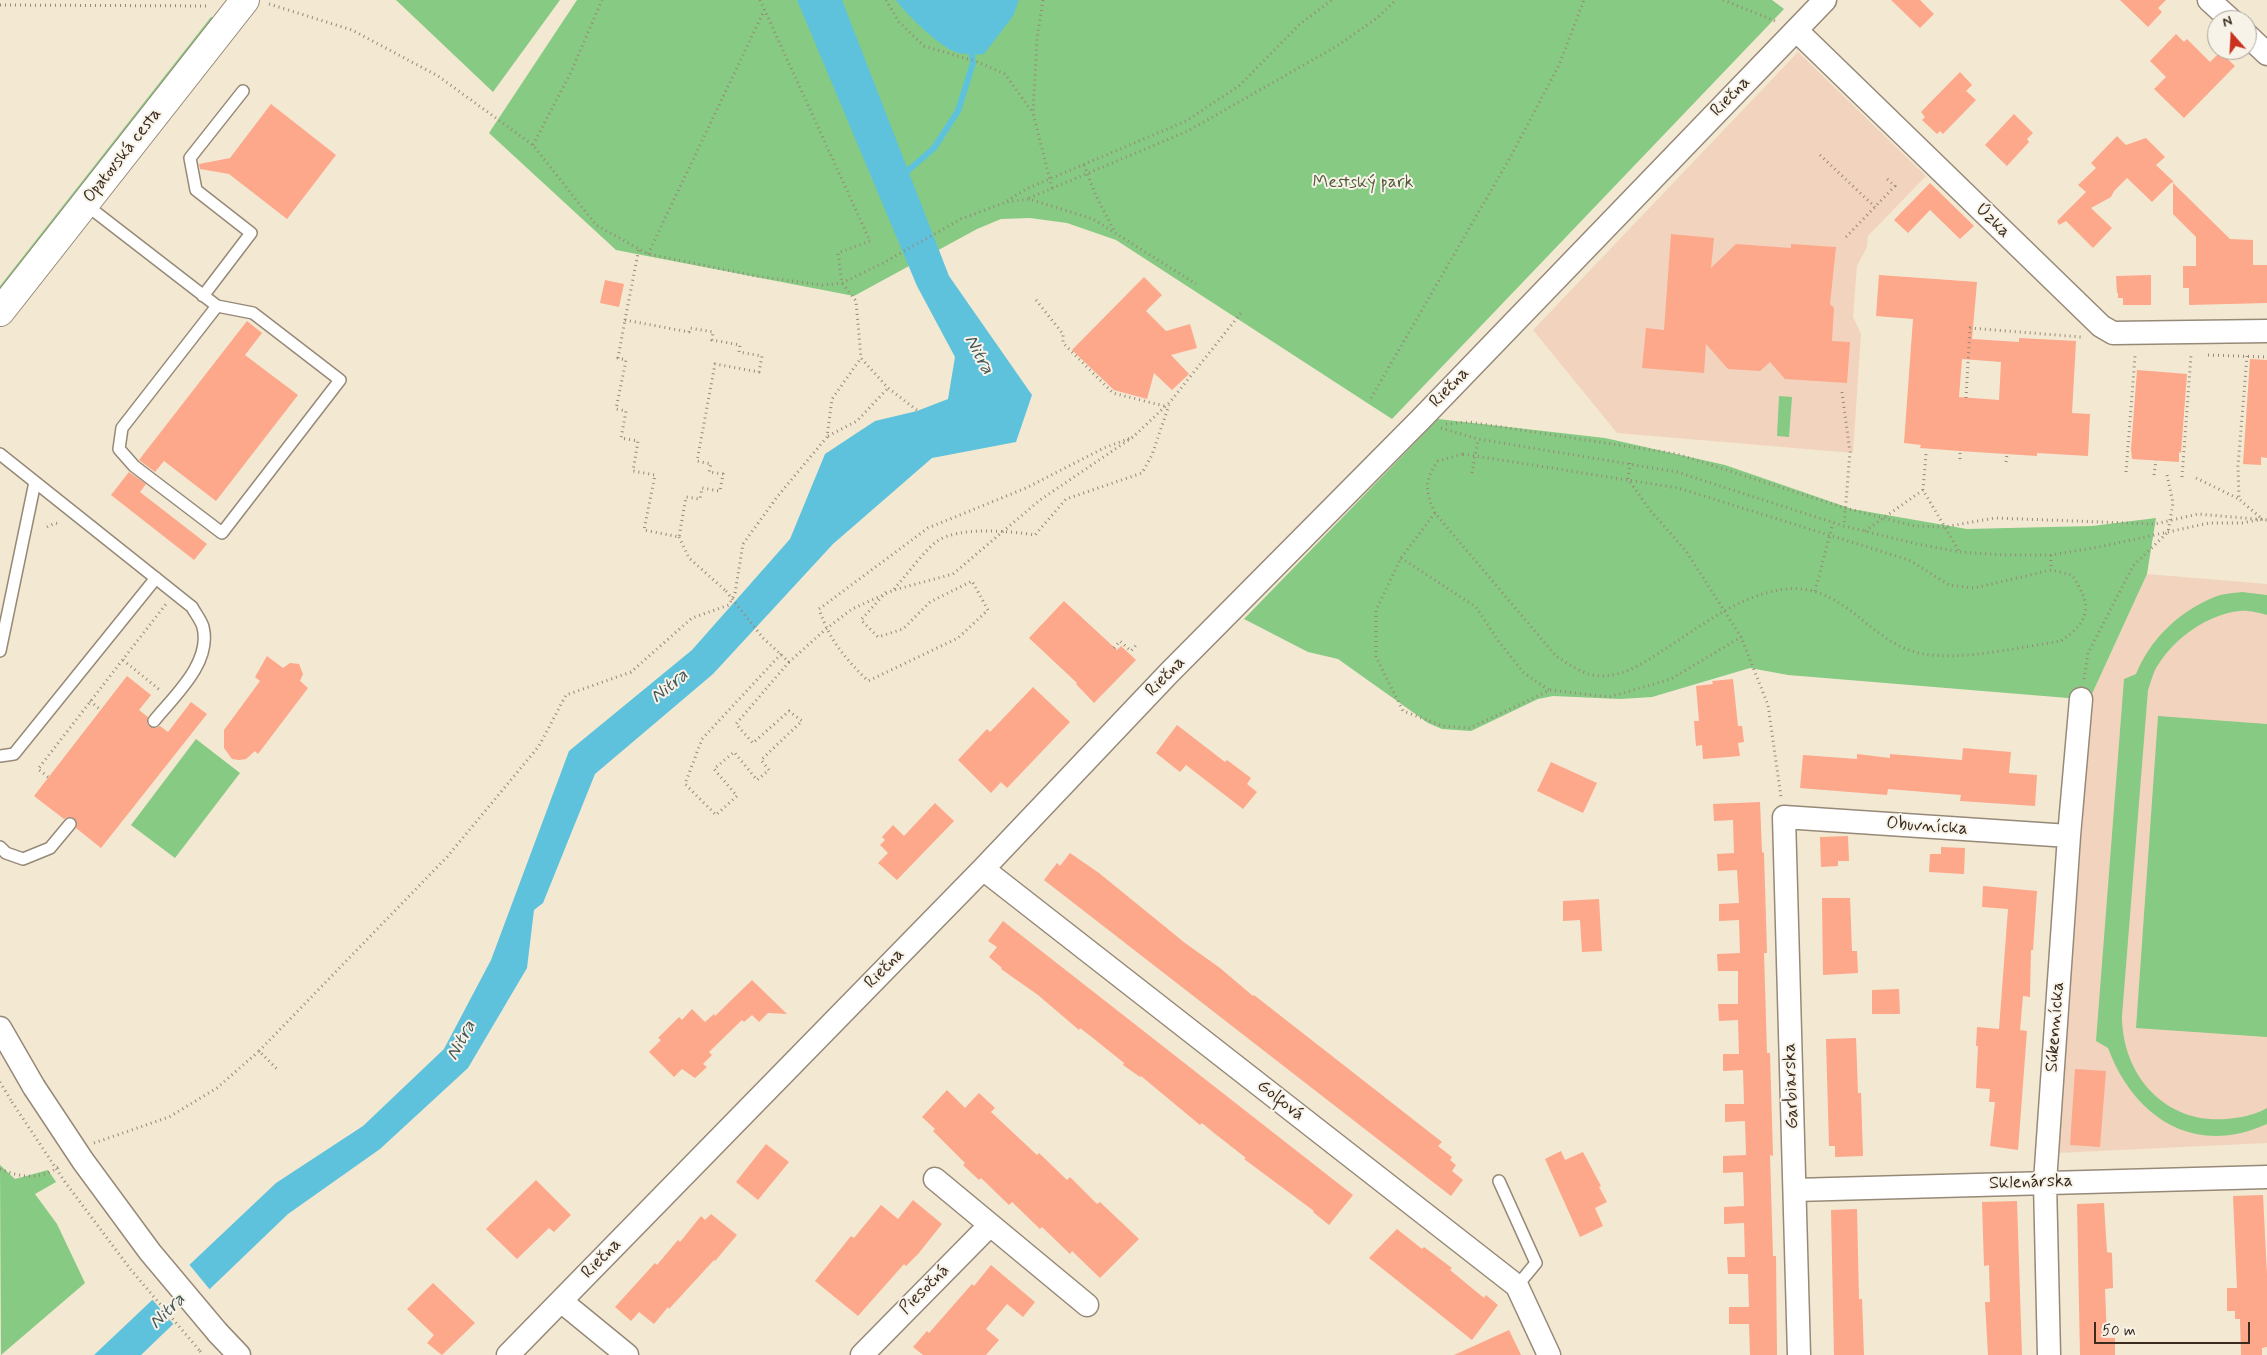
<!DOCTYPE html>
<meta charset="utf-8">
<style>
body{margin:0}
#map{position:relative;width:2267px;height:1355px;overflow:hidden;background:#f3e8d2;font-family:Mynerve,sans-serif}
canvas{display:block}
.north{position:absolute;left:2207px;top:10px;width:50px;height:50px;box-sizing:border-box;background:#f7f3e8;border:1px solid #aca397;border-radius:50%;rotate:341deg;font-size:14px;font-weight:700;line-height:20px;text-align:center;color:#3b2a1e}
.north::after{content:'';display:block;margin:auto;width:18px;height:22px;background:#c8321e;clip-path:polygon(50% 0,100% 100%,50% 72%,0 100%)}
.scale{position:absolute;left:2094px;top:1322px;width:156px;height:22px;box-sizing:border-box;border:2px solid #3b2a1e;border-top:0;padding-left:6px;font-size:15px;line-height:18px;white-space:nowrap;color:#3b2a1e;-webkit-text-stroke:4px #f7f3e8;paint-order:stroke}
</style>
<div id="map">
<canvas width="2267" height="1355"></canvas>
<div class="north">N</div>
<div class="scale">50 m</div>
</div>
<script>
const g = document.querySelector('canvas').getContext('2d');
g.lineJoin = 'round';
function paint(path, color) { g.fillStyle = color; g.fill(path, 'evenodd'); }
function stroke(path, color, width, dash) { g.strokeStyle = color; g.lineWidth = width; g.lineCap = dash ? 'butt' : 'round'; g.setLineDash(dash || []); g.stroke(path); }
function write(font, color, halo, rows, align = 'center') {
  g.font = font + ' Mynerve,sans-serif'; g.lineWidth = 4; g.setLineDash([]); g.textBaseline = 'middle'; g.strokeStyle = halo; g.fillStyle = color; for (const [text, x, y, turn = 0] of rows) {
    g.save(); g.translate(x, y); g.rotate((+turn || 0) * Math.PI / 180); g.textAlign = isNaN(turn) ? turn : align; if (halo) g.strokeText(text, 0, 0); g.fillText(text, 0, 0); g.restore();
  }
}
paint(new Path2D(`
 M 1798,52 L 1926,176 L 1868,236 L 1867,247 L 1857,266 L 1853,317 L 1861,334 L 1853,453 L 1617,433 L 1533,330 Z
 M 2147,574 L 2267,584 L 2267,1143 L 2058,1153 L 2092,694 Z`), '#f2d4be');
paint(new Path2D(`
 M 396,0 L 560,0 L 493,92 Z
 M 577,0 L 1772,0 L 1784,9 L 1392,419 L 1116,240 L 1067,223 L 1030,218 L 1001,219 L 977,229 L 854,296 L 616,250 L 489,133 Z
 M 211,17 L 216,19 L 0,295 L 0,286 Z
 M 1779,396 L 1792,397 L 1789,437 L 1777,436 Z
 M 1438,419 L 1605,438 L 1725,465 L 1852,509 L 1967,529 L 2092,526 L 2156,518 L 2147,574 L 2092,694 L 2068,698 L 1788,675 L 1750,668 L 1652,697 L 1620,699 L 1553,696 L 1538,699 L 1471,731 L 1442,729 L 1428,723 L 1338,659 L 1308,652 L 1244,619 Z
 M 2242,592 L 2267,595 L 2267,615 C 2259,613 2248,610 2240,611 C 2208,614 2175,638 2158,665 C 2153,672 2151,682 2148,690 L 2122,1016 C 2122,1075 2165,1124 2226,1119 C 2240,1118 2255,1115 2267,1108 L 2267,1124 C 2259,1127 2250,1131 2241,1133 C 2177,1148 2129,1105 2108,1048 L 2096,1041 L 2124,679 L 2136,674 C 2150,640 2177,613 2212,598 C 2220,594 2233,593 2242,592 Z
 M 2158,716 L 2267,724 L 2267,1037 L 2136,1028 Z
 M 196,739 L 240,773 L 175,858 L 131,825 Z
 M 0,1165 L 15,1179 L 48,1170 L 56,1182 L 35,1194 L 57,1224 L 85,1283 L 1,1355 Z`), '#87ca83');
paint(new Path2D(`
 M 797,0 L 842,0 L 949,276 L 1032,395 L 1016,442 L 932,458 L 833,544 L 713,674 L 595,774 L 543,903 L 534,910 L 527,968 L 468,1068 L 380,1149 L 288,1214 L 141,1355 L 94,1355 L 276,1183 L 363,1126 L 444,1049 L 491,960 L 569,751 L 692,650 L 790,539 L 825,454 L 875,421 L 917,411 L 948,399 L 955,357 L 917,286 Z
 M 896,0 L 1019,0 L 1013,16 L 984,54 C 974,55 962,55 953,51 C 937,44 906,14 896,0 Z`), '#5ec2dc');
paint(new Path2D(`
 M 188,1263 L 211,1291 L 175,1326 L 151,1298 Z`), '#f3e8d2');
stroke(new Path2D(`
 M 903,175 L 934,148 L 958,111 L 973,63 L 971,48`), '#5ec2dc', 6);
paint(new Path2D(`
 M 1891,0 L 1920,0 L 1934,14 L 1920,28 Z
 M 2120,0 L 2166,0 L 2158,8 L 2162,12 L 2148,27 Z
 M 2176,34 L 2184,42 L 2187,39 L 2210,62 L 2220,52 L 2235,66 L 2184,118 L 2154,89 L 2166,77 L 2150,61 Z
 M 1960,72 L 1972,85 L 1966,91 L 1976,100 L 1943,134 L 1940,131 L 1937,134 L 1922,120 L 1925,117 L 1921,112 Z
 M 271,104 L 336,155 L 287,219 L 229,174 L 200,169 L 199,164 L 230,158 Z
 M 2014,114 L 2033,133 L 2027,139 L 2029,142 L 2007,166 L 1985,145 Z
 M 2117,136 L 2126,145 L 2146,138 L 2165,157 L 2156,165 L 2174,182 L 2171,183 L 2152,202 L 2127,178 L 2114,191 L 2111,197 L 2091,208 L 2112,228 L 2093,248 L 2066,221 L 2059,225 L 2057,221 L 2086,192 L 2078,185 L 2096,168 L 2091,163 Z
 M 1930,183 L 1974,226 L 1960,239 L 1930,210 L 1908,233 L 1894,220 Z
 M 2173,183 L 2230,239 L 2253,240 L 2253,265 L 2267,265 L 2267,303 L 2189,305 L 2189,288 L 2183,288 L 2183,266 L 2196,266 L 2196,237 L 2173,214 Z
 M 1671,234 L 1714,238 L 1711,268 L 1736,244 L 1791,248 L 1791,244 L 1836,247 L 1830,304 L 1834,308 L 1832,341 L 1850,342 L 1847,383 L 1785,379 L 1770,362 L 1760,371 L 1728,369 L 1706,344 L 1704,373 L 1642,368 L 1646,328 L 1664,330 Z
 M 1879,275 L 1977,282 L 1972,339 L 2019,342 L 2019,338 L 2076,341 L 2072,413 L 2090,414 L 2088,456 L 2037,453 L 2037,456 L 1960,451 L 1920,448 L 1921,445 L 1904,443 L 1913,319 L 1876,316 ZM 1962,359 L 2001,362 L 1999,400 L 1959,397 Z
 M 2151,275 L 2151,305 L 2123,305 L 2123,298 L 2118,298 L 2118,293 L 2117,293 L 2116,276 Z
 M 1144,277 L 1162,295 L 1146,311 L 1166,331 L 1190,324 L 1197,348 L 1171,355 L 1189,374 L 1172,390 L 1154,373 L 1147,399 L 1114,390 L 1072,350 Z
 M 605,280 L 624,284 L 619,307 L 600,303 Z
 M 247,321 L 262,333 L 245,355 L 298,395 L 216,501 L 164,461 L 155,472 L 139,460 Z
 M 2250,359 L 2267,360 L 2267,458 L 2261,457 L 2261,465 L 2243,464 Z
 M 2137,370 L 2187,374 L 2181,453 L 2179,452 L 2179,462 L 2132,459 L 2131,449 Z
 M 129,472 L 146,484 L 140,492 L 207,544 L 194,560 L 111,495 Z
 M 1064,601 L 1117,650 L 1121,646 L 1136,660 L 1094,703 L 1076,684 L 1077,683 L 1029,638 Z
 M 267,656 L 283,668 L 290,663 L 299,664 L 303,674 L 300,681 L 308,688 L 258,754 L 255,751 L 246,759 L 239,760 L 232,759 L 224,748 L 224,730 L 260,681 L 255,677 Z
 M 127,676 L 151,695 L 139,710 L 148,717 L 147,723 L 150,727 L 156,728 L 160,726 L 168,732 L 191,702 L 207,714 L 101,848 L 76,828 L 77,822 L 74,818 L 68,817 L 64,819 L 34,796 Z
 M 1733,679 L 1738,726 L 1742,726 L 1744,742 L 1738,743 L 1740,756 L 1703,759 L 1702,745 L 1696,746 L 1694,721 L 1699,721 L 1696,686 L 1713,684 L 1712,681 Z
 M 1033,687 L 1070,722 L 1007,788 L 1001,782 L 991,793 L 958,760 L 987,729 L 990,732 Z
 M 1177,725 L 1225,762 L 1227,760 L 1251,778 L 1247,784 L 1257,792 L 1243,809 L 1186,765 L 1180,772 L 1156,753 Z
 M 1963,748 L 2011,752 L 2009,773 L 2037,775 L 2035,806 L 1960,801 L 1961,795 L 1888,789 L 1887,795 L 1800,788 L 1803,755 L 1857,759 L 1857,754 L 1890,758 L 1890,754 L 1962,760 Z
 M 1551,762 L 1597,783 L 1583,813 L 1537,791 Z
 M 1760,802 L 1762,852 L 1764,853 L 1767,953 L 1764,953 L 1767,1053 L 1770,1053 L 1773,1156 L 1770,1155 L 1773,1256 L 1776,1256 L 1777,1355 L 1750,1355 L 1749,1324 L 1729,1324 L 1729,1307 L 1749,1307 L 1748,1274 L 1728,1274 L 1727,1257 L 1745,1257 L 1744,1223 L 1724,1224 L 1724,1207 L 1744,1206 L 1743,1172 L 1723,1173 L 1723,1156 L 1746,1155 L 1745,1121 L 1725,1122 L 1725,1104 L 1744,1104 L 1743,1070 L 1723,1071 L 1723,1054 L 1739,1054 L 1738,1020 L 1719,1021 L 1718,1004 L 1738,1004 L 1738,971 L 1718,971 L 1717,954 L 1740,953 L 1739,920 L 1719,921 L 1719,904 L 1739,903 L 1737,870 L 1718,871 L 1717,854 L 1734,853 L 1733,820 L 1714,821 L 1713,804 Z
 M 935,803 L 954,821 L 897,880 L 878,863 L 888,853 L 880,845 L 885,840 L 882,837 L 893,825 L 904,836 Z
 M 1848,836 L 1849,861 L 1838,861 L 1838,866 L 1821,867 L 1820,837 Z
 M 1941,847 L 1965,848 L 1964,874 L 1929,872 L 1930,854 L 1941,854 Z
 M 1070,853 L 1099,873 L 1185,943 L 1220,968 L 1253,996 L 1254,995 L 1442,1142 L 1438,1146 L 1452,1157 L 1450,1160 L 1456,1165 L 1452,1171 L 1463,1180 L 1451,1196 L 1044,880 L 1057,863 L 1060,866 Z
 M 1983,886 L 2037,891 L 2033,950 L 2031,950 L 2030,997 L 2023,996 L 2020,1030 L 2027,1031 L 2018,1150 L 1990,1146 L 1995,1102 L 1989,1102 L 1990,1089 L 1976,1088 L 1978,1046 L 1976,1046 L 1977,1027 L 1999,1029 L 2008,909 L 1982,907 Z
 M 1822,898 L 1850,898 L 1852,951 L 1857,951 L 1858,973 L 1823,975 Z
 M 1599,899 L 1602,951 L 1582,952 L 1580,920 L 1563,921 L 1563,901 Z
 M 1003,921 L 1353,1195 L 1329,1225 L 1313,1212 L 1314,1211 L 1244,1159 L 1246,1158 L 1214,1133 L 1202,1123 L 1200,1125 L 1141,1076 L 1140,1077 L 1123,1065 L 1124,1063 L 1093,1038 L 1080,1028 L 1079,1030 L 1038,995 L 1001,969 L 1002,968 L 989,957 L 997,947 L 988,941 Z
 M 752,980 L 787,1014 L 768,1013 L 759,1022 L 752,1015 L 744,1022 L 742,1020 L 709,1052 L 712,1055 L 703,1064 L 707,1067 L 695,1078 L 682,1069 L 674,1077 L 649,1052 L 661,1040 L 658,1038 L 679,1017 L 682,1020 L 692,1009 L 705,1022 L 714,1014 L 715,1016 Z
 M 1899,989 L 1900,1014 L 1872,1014 L 1872,990 Z
 M 1856,1038 L 1858,1093 L 1861,1093 L 1863,1156 L 1835,1157 L 1835,1146 L 1829,1146 L 1826,1039 Z
 M 2075,1069 L 2106,1071 L 2100,1147 L 2070,1145 Z
 M 947,1090 L 965,1108 L 979,1093 L 995,1108 L 991,1112 L 1037,1155 L 1039,1153 L 1067,1180 L 1070,1177 L 1097,1204 L 1100,1202 L 1139,1239 L 1100,1278 L 1072,1251 L 1070,1254 L 1042,1227 L 1040,1229 L 1012,1202 L 1009,1205 L 981,1178 L 979,1180 L 963,1165 L 965,1163 L 933,1131 L 935,1129 L 922,1117 Z
 M 766,1144 L 789,1162 L 758,1200 L 736,1182 Z
 M 1561,1151 L 1565,1160 L 1583,1152 L 1601,1186 L 1599,1187 L 1607,1202 L 1595,1208 L 1603,1226 L 1580,1237 L 1545,1159 Z
 M 536,1180 L 571,1215 L 554,1232 L 549,1228 L 517,1259 L 486,1229 Z
 M 2263,1195 L 2267,1275 L 2267,1347 L 2262,1348 L 2262,1355 L 2241,1355 L 2240,1319 L 2235,1319 L 2235,1311 L 2227,1311 L 2227,1288 L 2237,1288 L 2233,1196 Z
 M 913,1200 L 942,1224 L 918,1254 L 906,1266 L 904,1264 L 858,1316 L 815,1281 L 851,1236 L 854,1238 L 881,1205 L 898,1219 Z
 M 2017,1201 L 2022,1355 L 1988,1355 L 1985,1302 L 1990,1302 L 1989,1265 L 1984,1266 L 1982,1202 Z
 M 2104,1203 L 2107,1252 L 2112,1253 L 2113,1288 L 2105,1289 L 2107,1338 L 2115,1338 L 2115,1355 L 2080,1355 L 2077,1204 Z
 M 1857,1209 L 1859,1299 L 1862,1299 L 1864,1355 L 1834,1355 L 1831,1210 Z
 M 711,1214 L 737,1235 L 715,1261 L 714,1260 L 669,1309 L 668,1307 L 654,1324 L 639,1312 L 631,1321 L 615,1307 L 655,1263 L 657,1265 L 678,1240 L 680,1242 L 701,1216 L 705,1220 Z
 M 1397,1229 L 1422,1249 L 1424,1247 L 1452,1268 L 1450,1270 L 1484,1298 L 1486,1295 L 1498,1305 L 1472,1340 L 1369,1258 Z
 M 991,1265 L 1035,1302 L 1023,1317 L 1007,1304 L 986,1329 L 999,1340 L 986,1355 L 923,1355 L 913,1347 L 927,1331 L 929,1333 L 972,1284 L 974,1286 Z
 M 433,1283 L 475,1323 L 442,1355 L 427,1343 L 434,1335 L 407,1309 Z
 M 1509,1330 L 1521,1355 L 1454,1355 Z`), '#fda78b');
const service = new Path2D(`
 M 85,204 L 217,306 L 122,428 L 119,449 L 134,466 L 222,533 L 340,380 L 253,313 L 217,306
 M 203,296 L 251,233 L 196,190 L 190,158 L 243,91
 M 0,454 L 192,607 C 195,613 201,620 203,627 C 212,663 174,696 154,721
 M 0,651 L 35,482
 M 0,756 L 14,754 L 156,578
 M 0,847 L 6,853 L 23,859 L 50,848 L 70,824
 M 1499,1181 L 1536,1263 L 1517,1286`);
const minor = new Path2D(`
 M 2209,0 L 2231,20
 M 1796,30 L 2101,326 L 2113,333 L 2267,331
 M 2247,35 L 2267,54
 M 983,869 L 1517,1286 L 1549,1355
 M 0,1028 L 34,1087
 M 935,1179 L 1087,1305
 M 1795,1190 L 2267,1177
 M 561,1301 L 627,1355
 M 218,1333 L 239,1355
 M 508,1355 L 983,869 L 1169,673 L 1420,420 L 1825,0
 M 862,1355 L 989,1226
 M 1799,1355 L 1784,817 L 2069,836
 M 2049,1355 L 2045,1182 L 2069,836 L 2081,699`);
const tertiary = new Path2D(`
 M 0,312 L 245,0`);
stroke(service, '#978978', 14);
stroke(minor, '#978978', 25);
stroke(tertiary, '#978978', 30);
stroke(new Path2D(`
 M 760,0 L 870,241 L 838,253 L 842,283 L 856,301 L 861,358 L 888,388 L 918,411
 M 886,0 L 899,22 L 924,46 L 978,62 L 1005,74 L 1033,113
 M 1043,0 L 1037,39 L 1033,113 L 1052,188
 M 1723,0 L 1775,21
 M 269,4 L 352,30 L 438,76 L 533,145 L 596,225 L 648,254 L 756,276 L 822,285 L 842,283 L 883,263 L 961,219 L 1006,202 L 1029,199 L 1093,219 L 1196,284
 M 0,5 L 209,6
 M 533,145 L 571,72 L 602,0
 M 1820,155 L 1875,207
 M 1084,165 L 1096,196 L 1115,232
 M 1029,198 L 1188,131 L 1337,46 L 1377,18 L 1396,0
 M 1007,201 L 1026,189 L 1186,121 L 1240,85 L 1301,23 L 1332,0
 M 1846,237 L 1895,186 L 1887,179
 M 648,254 L 764,11
 M 1036,300 L 1063,334 L 1063,343 L 1113,393 L 1164,406
 M 625,320 L 689,332 L 690,328 L 713,332 L 712,340 L 740,345 L 739,352 L 762,356 L 759,372 L 715,364 L 697,461 L 711,464 L 709,472 L 723,474 L 720,491 L 702,488 L 700,499 L 686,497 L 679,537 L 644,530 L 655,475 L 633,471 L 638,441 L 621,438 L 626,411 L 616,409 L 626,360 L 618,358 Z
 M 625,320 L 639,248
 M 2208,355 L 2267,357
 M 2247,356 L 2238,466 L 2239,499 L 2262,519
 M 1842,392 L 1850,452 L 1844,526
 M 1371,398 L 1511,156 L 1559,65 L 1584,0
 M 1966,398 L 1970,328 L 2081,337
 M 1446,424 L 1469,422 L 1677,454 L 1845,508 L 1915,526 L 1944,527 L 1995,518 L 2155,524 L 2198,514 L 2267,520
 M 1441,428 L 1478,439 L 1677,472 L 1844,526 L 1917,544 L 1960,552 L 2005,555 L 2051,555 L 2099,547 L 2209,523 L 2242,523 L 2263,519
 M 828,436 L 857,421 L 888,388
 M 1463,454 L 1678,488 L 1909,560 L 1949,585 L 1974,588 L 2051,570 L 2072,575 C 2092,604 2091,621 2061,641 C 2020,647 1958,662 1919,653 C 1869,642 1844,583 1786,589 C 1740,594 1700,627 1662,651 C 1645,662 1626,675 1604,676 C 1586,677 1570,665 1556,656 L 1435,513 C 1425,490 1424,481 1438,461 Z
 M 1960,459 L 1960,451
 M 2006,462 L 2007,454
 M 1630,463 L 1628,479 L 1650,510 L 1686,551 L 1741,637 L 1768,705 L 1781,797
 M 2126,472 L 2135,356
 M 1472,473 L 1478,439
 M 2154,475 L 2156,460
 M 2182,477 L 2191,355
 M 2196,478 L 2239,499
 M 1923,490 L 1926,454
 M 1435,513 L 1401,558 L 1376,610 L 1376,657 L 1403,711 L 1443,726 L 1470,728 L 1550,690 L 1609,697 L 1671,679 L 1741,637
 M 47,527 L 55,523 L 60,524
 M 1865,531 L 1923,490 L 1959,551
 M 679,537 L 689,558 L 726,591
 M 2051,555 L 2051,570
 M 1401,558 L 1476,607 L 1499,642 L 1524,673 L 1549,690
 M 894,589 C 906,576 923,552 936,542 C 957,526 1010,531 1035,535 L 1066,499 L 1142,473 L 1152,455 L 1169,405
 M 1815,591 L 1833,523
 M 886,592 L 861,620 L 878,637 L 903,629 L 930,602 L 972,581 L 988,610 L 958,638 L 868,681 C 845,658 830,641 819,609 L 928,528 L 1026,488 L 1104,448 L 1133,437
 M 763,638 L 789,662 L 826,629 L 852,609 L 894,590 L 953,574 L 1040,500 L 1133,437 L 1170,402 L 1241,313
 M 1114,648 L 1120,641 L 1131,651 L 1138,643
 M 781,654 L 702,739 L 685,784 L 716,815 L 737,796 L 714,769 L 734,752 L 757,780 L 769,770 L 761,760 L 802,721 L 789,711 L 753,743 L 736,724 L 789,662
 M 123,660 L 161,691
 M 2084,679 L 2088,653 L 2133,566 L 2168,532 L 2173,503 L 2167,475
 M 90,701 L 101,710
 M 48,777 L 38,769 L 166,604
 M 259,1051 L 447,857 L 539,746 L 566,695 L 631,672 L 692,618 L 729,605 L 735,593 L 743,544 L 777,497 L 827,437 L 832,399 L 861,358
 M 0,1082 L 12,1102
 M 94,1143 L 169,1117 L 217,1088 L 259,1051 L 277,1069
 M 0,1169 C 21,1178 41,1180 60,1166
 M 200,1351 L 203,1355`), '#978978', 3, [1, 4]);
stroke(service, '#fff', 11);
stroke(minor, '#fff', 22);
stroke(tertiary, '#fff', 28);
const minorBridge = new Path2D(`
 M 34,1087 L 83,1161 L 150,1252 L 218,1333`);
stroke(minorBridge, '#978978', 25, []);
stroke(new Path2D(`
 M 726,591 L 763,638
 M 12,1102 L 65,1182 L 131,1270 L 200,1351`), '#978978', 3, [1, 4]);
stroke(minorBridge, '#fff', 22);
write('18px', '#3b2a1e', '#f7f3e8', [
 ["Riečna",1731,97,-46],
 ["Opatovská cesta",123,156,-52],
 ["Úzka",1992,221,44],
 ["Riečna",1450,388,-46],
 ["Riečna",1166,677,-46],
 ["Obuvnícka",1927,827,4],
 ["Riečna",885,969,-46],
 ["Súkennícka",2056,1027,-86],
 ["Garbiarska",1792,1086,-92],
 ["Golfová",1280,1101,38],
 ["Sklenárska",2031,1183,-2],
 ["Riečna",602,1259,-46],
 ["Piesočná",925,1290,-45]
]);
write('18px', '#525a3c', '#f7f3e8', [
 ["Mestský park",1363,183]
]);
write('italic 19px', '#465857', '#f7f3e8', [
 ["Nitra",978,355,62],
 ["Nitra",670,687,-39],
 ["Nitra",462,1041,-61],
 ["Nitra",168,1312,-45]
]);
</script>
